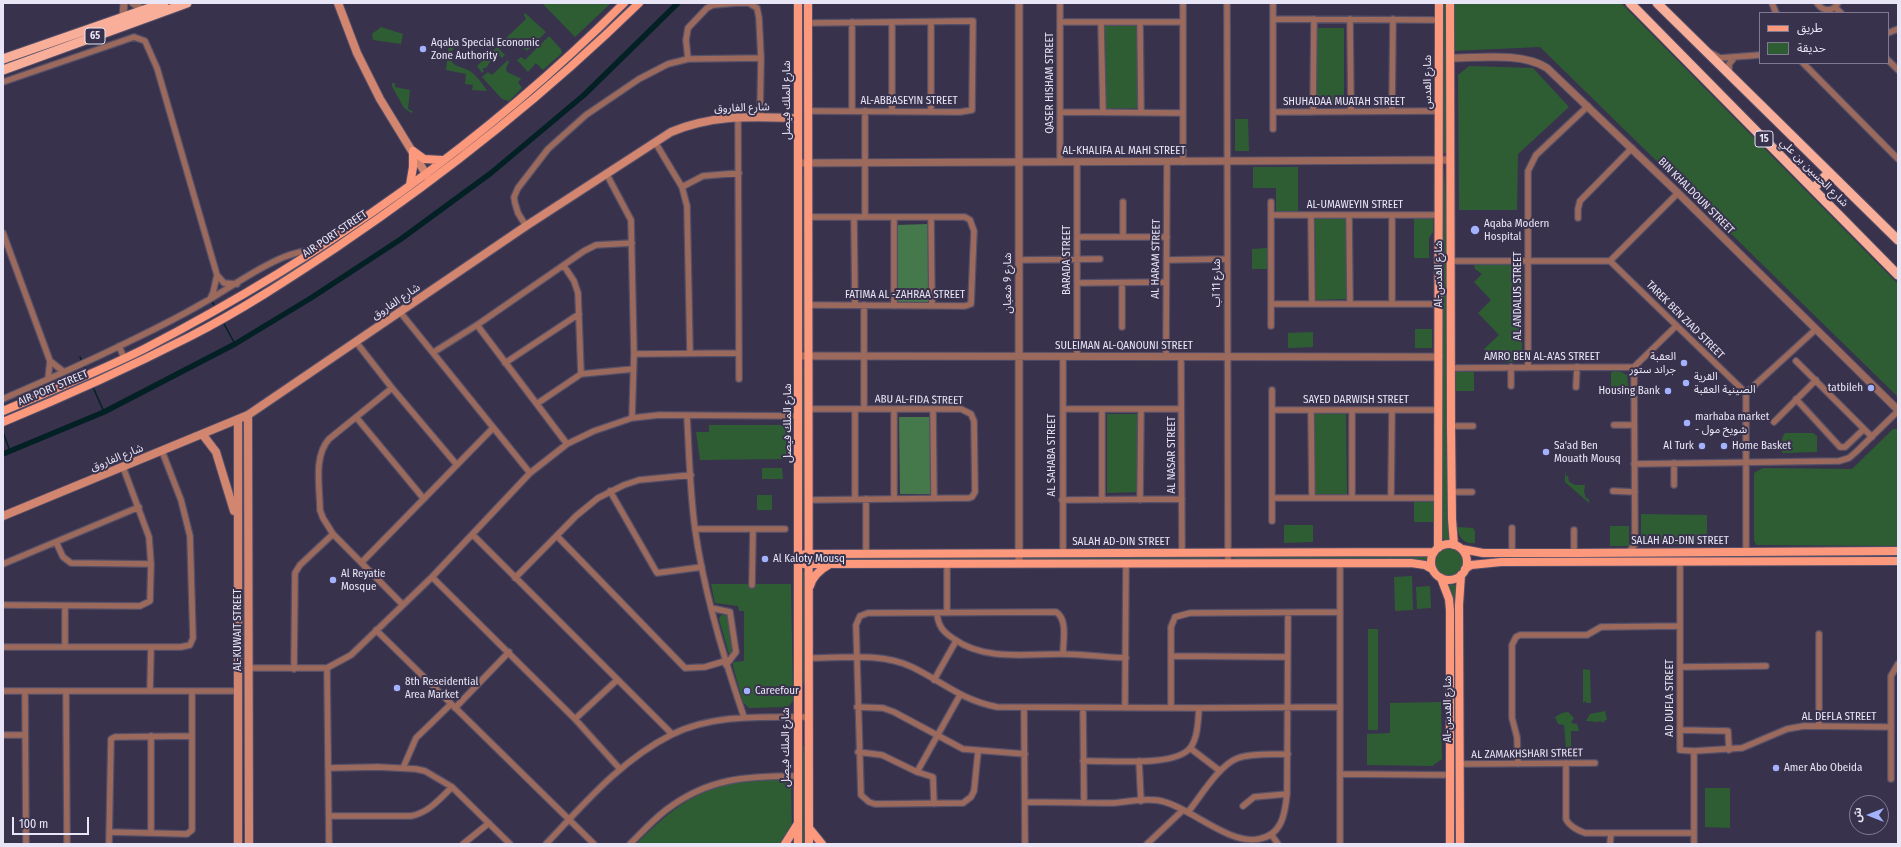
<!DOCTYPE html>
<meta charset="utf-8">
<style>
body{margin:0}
#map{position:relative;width:1901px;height:847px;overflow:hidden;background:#39324d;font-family:"Fira Sans Condensed","Noto Sans Arabic",sans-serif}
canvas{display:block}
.frame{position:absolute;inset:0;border:4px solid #e8e5f6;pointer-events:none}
.legend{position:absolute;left:1759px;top:12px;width:130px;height:52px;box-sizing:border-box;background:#39324d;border:1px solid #7f7a91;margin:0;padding:5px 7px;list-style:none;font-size:12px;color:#e8e5f6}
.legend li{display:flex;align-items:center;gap:8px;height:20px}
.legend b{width:20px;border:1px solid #7f7a91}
.north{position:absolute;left:1849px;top:795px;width:40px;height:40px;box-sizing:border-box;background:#39324d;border:1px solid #7f7a91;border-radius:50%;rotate:270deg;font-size:11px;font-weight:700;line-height:16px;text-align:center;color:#e8e5f6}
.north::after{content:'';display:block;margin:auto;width:14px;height:18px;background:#a3b2fd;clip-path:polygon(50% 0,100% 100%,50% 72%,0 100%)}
.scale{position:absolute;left:12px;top:817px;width:77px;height:18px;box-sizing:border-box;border:2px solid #e8e5f6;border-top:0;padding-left:5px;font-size:12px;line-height:14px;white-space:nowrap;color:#e8e5f6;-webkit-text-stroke:3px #39324d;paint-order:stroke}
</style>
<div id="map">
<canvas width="1901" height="847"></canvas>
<div class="frame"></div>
<ul class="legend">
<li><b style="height:5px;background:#fc997d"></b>طريق</li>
<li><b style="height:11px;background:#2e5d34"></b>حديقة</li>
</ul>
<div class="north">ش</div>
<div class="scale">100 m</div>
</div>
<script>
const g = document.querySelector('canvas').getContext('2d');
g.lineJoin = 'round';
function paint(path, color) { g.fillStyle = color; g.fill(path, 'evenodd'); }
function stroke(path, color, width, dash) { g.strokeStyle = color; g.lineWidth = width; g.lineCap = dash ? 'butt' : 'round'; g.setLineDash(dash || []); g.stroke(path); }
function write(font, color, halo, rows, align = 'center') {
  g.font = font + ' "Fira Sans Condensed","Noto Sans Arabic",sans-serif'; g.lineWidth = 4; g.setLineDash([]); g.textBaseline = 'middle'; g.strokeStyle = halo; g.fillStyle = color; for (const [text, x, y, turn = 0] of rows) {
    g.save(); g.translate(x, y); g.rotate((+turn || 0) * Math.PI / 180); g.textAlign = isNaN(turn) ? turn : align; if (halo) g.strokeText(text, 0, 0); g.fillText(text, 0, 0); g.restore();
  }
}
paint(new Path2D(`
 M 542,3 L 611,3 L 575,37 Z
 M 801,3 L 803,3 L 803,155 L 802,155 Z
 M 1442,3 L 1447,3 L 1448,153 L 1443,153 Z
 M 1454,3 L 1621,3 L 1898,284 L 1898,397 L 1540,47 L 1453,51 Z
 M 525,13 L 546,32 L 527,51 L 520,44 L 516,47 L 512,43 L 505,43 L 503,41 L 526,19 L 524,15 Z
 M 1138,25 L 1140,108 L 1106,109 L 1105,26 Z
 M 381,27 L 403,34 L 401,44 L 373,40 L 372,34 Z
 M 1317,28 L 1344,28 L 1344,105 L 1316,104 Z
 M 549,36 L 561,49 L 562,53 L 543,70 L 536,63 L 528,72 L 517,60 L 521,57 L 525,60 Z
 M 452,43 L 454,47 L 450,54 C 451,68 459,65 470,71 C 477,76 483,84 487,91 L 472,90 L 473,85 L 465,84 L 466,74 L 446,70 L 449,44 Z
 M 497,47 L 505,55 L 502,58 L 498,54 L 494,59 L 492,58 L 487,67 L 482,69 L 484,71 L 482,73 L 477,66 Z
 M 508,60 L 509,62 L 506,68 L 507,72 L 520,78 L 521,79 L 518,82 L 522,88 L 509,101 L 502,99 L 482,77 L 488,72 L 492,75 Z
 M 1469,66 L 1533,68 L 1569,107 L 1518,154 L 1517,210 L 1459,210 L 1458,75 Z
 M 392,83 L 395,83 L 395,87 L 410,90 L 408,109 L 413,111 L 411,113 L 404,108 L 392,86 Z
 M 1235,119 L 1248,119 L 1249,151 L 1235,151 Z
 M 1253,167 L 1298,167 L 1298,211 L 1276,211 L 1276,188 L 1253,188 Z
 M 1444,168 L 1446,202 L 1449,539 L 1446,540 L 1443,539 L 1442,170 Z
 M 802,171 L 804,172 L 805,349 L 802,349 Z
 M 1414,218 L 1433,218 L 1433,232 L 1429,238 L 1429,258 L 1414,258 Z
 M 1315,219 L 1346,219 L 1347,299 L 1316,300 Z
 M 1267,248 L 1267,269 L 1252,269 L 1252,249 Z
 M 1514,264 L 1523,269 L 1522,354 L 1516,362 L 1496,362 L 1484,349 L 1499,335 L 1478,313 L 1491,300 L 1474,282 L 1482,274 L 1475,269 L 1474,265 Z
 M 1415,329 L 1432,329 L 1432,348 L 1415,348 Z
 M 1313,332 L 1313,347 L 1288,348 L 1288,333 Z
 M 802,366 L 804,367 L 805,381 L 803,548 Z
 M 1614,371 L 1621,372 L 1627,375 L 1629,392 L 1611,392 L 1611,373 Z
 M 1456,372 L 1474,372 L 1474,391 L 1456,391 Z
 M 1346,413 L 1347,496 L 1315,496 L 1314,414 Z
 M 1107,414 L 1138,414 L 1138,492 L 1107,493 Z
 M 709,425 L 782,425 L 788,433 L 788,459 L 700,460 L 696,432 L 709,432 Z
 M 1893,429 L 1898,429 L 1898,546 L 1756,545 L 1754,540 L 1754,473 L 1763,468 L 1852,469 Z
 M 1785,433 L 1813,433 L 1817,436 L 1817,452 L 1782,453 L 1782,438 Z
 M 762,468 L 782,468 L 783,479 L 762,479 Z
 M 1565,471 L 1566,476 L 1568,476 L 1569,482 L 1575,485 L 1585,485 L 1584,492 L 1586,498 L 1589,499 L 1589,503 L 1565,482 Z
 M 757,495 L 772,495 L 772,510 L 757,510 Z
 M 1414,501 L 1436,501 L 1436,522 L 1414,522 Z
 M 1641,514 L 1707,515 L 1707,544 L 1645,544 L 1641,536 Z
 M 1284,525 L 1313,525 L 1313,542 L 1284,543 Z
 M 1610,526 L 1629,526 L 1629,546 L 1610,546 Z
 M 1457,527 L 1473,528 L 1475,531 L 1475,543 C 1465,545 1458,537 1457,527 Z
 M1434 562a15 15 0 1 1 30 0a15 15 0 1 1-30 0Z
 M 1847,553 L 1847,556 L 1818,556 L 1814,559 L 1574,557 Z
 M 1219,555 L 1219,559 L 1024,561 L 1024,556 Z
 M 1008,556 L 1010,558 L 1008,559 L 818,560 L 814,559 L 814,557 Z
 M 1234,556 L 1427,556 L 1427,561 L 1236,559 L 1234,559 Z
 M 802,568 L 804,573 L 804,708 L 804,685 L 800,674 Z
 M 1412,576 L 1413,610 L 1395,611 L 1394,577 Z
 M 711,584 L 791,584 L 793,701 L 788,707 L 749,708 L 743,702 L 733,666 L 733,662 L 744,661 L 744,611 L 739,611 L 738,606 L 715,603 Z
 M 1448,585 L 1457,585 L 1456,703 L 1455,681 L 1453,679 Z
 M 1430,586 L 1431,608 L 1417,609 L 1416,587 Z
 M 721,615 L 734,616 L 735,652 L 732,655 L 729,654 L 719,619 Z
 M 1368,629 L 1378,629 L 1378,730 L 1368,730 Z
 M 1583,669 L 1590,670 L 1591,703 L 1586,703 L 1586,701 L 1583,703 Z
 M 1441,702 L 1442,759 L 1432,766 L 1367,765 L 1367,734 L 1390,733 L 1390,703 Z
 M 1605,711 L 1607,719 L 1602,723 L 1600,720 L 1599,722 L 1586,721 L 1590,714 Z
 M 1568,712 L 1574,718 L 1571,723 L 1577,724 L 1579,731 L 1571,731 L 1571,753 L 1569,753 L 1566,748 L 1564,725 L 1558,724 L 1555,717 L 1562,713 Z
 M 1454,716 L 1457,751 L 1457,844 L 1453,844 Z
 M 801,721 L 803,721 L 803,744 L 805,751 L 805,844 L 802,844 Z
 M 755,779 L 791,779 L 792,844 L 636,844 C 676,805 698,787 755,779 Z
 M 1705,788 L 1730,788 L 1730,828 L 1705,827 Z`), '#2e5d34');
paint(new Path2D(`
 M 928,224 L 929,302 L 898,302 L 897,225 Z
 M 899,417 L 930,417 L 931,494 L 900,494 Z`), '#45784b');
stroke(new Path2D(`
 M 211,299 L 215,307
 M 223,322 L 235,344
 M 80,357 L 82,361
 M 83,365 L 87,372
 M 93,387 L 104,412
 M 3,432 L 10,451`), '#032124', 1.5);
stroke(new Path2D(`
 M 3,454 L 104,412 L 235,344 L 311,298 L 401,239 L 491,173 L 584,95 L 678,3`), '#032124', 5.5);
const minor = new Path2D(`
 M 1060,3 L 1060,162
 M 1183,3 L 1183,162
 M 1227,3 L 1228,562
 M 1772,3 L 1776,13
 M 1817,3 C 1823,12 1833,12 1838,3
 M 1835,7 L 1841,13
 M 1273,19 L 1439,20
 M 1350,19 L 1351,111
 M 852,22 L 852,111
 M 931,22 L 931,112
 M 1060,22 L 1183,22
 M 1101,22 L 1103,112
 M 1140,22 L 1141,112
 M 809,23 L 973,21 L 972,110 L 960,112 L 809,111
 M 1888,33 L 1898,29
 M 1711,53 L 1720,58 L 1760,55
 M 688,59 L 686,40 L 688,28 L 707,8 L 713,5 L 736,3 L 749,3 L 757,8 L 759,18 L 761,58
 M 1888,60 L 1898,70
 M 1803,63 L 1898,159
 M 1729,72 L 1729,64 L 1735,57
 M 3,82 L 134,37 L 145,41 L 157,68 L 217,275 L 224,283 L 237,284
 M 865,111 L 865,217
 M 892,111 L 892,22
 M 1392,111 L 1393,19
 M 1060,112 L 1183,113
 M 1273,112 L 1439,111
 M 1313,112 L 1314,19
 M 738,118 L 739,379
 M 1273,129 L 1273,3
 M 655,142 L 682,187 L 687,206 L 690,353
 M 1077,162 L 1077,357
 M 606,173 L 631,220 L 634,354 L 632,418
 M 682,187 L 703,176 L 739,173
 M 1271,215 L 1439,215
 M 1311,215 L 1312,304
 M 1349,215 L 1350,304
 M 854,217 L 855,305
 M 894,217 L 894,306
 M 931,217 L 932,306
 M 1578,218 L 1578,209 L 1580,201 L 1632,148
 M 526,226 L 518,213 L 515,203 L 514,197 L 518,188 L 548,149 L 586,115 L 639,79 L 668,64 L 688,59 L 761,58 L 760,117
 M 3,233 L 50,361 L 48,379
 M 1077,237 L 1167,237
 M 1123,237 L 1123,202
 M 1019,260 L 1100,259
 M 1167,260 L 1227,259
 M 1450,261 L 1610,261 L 1746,393
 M 1610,261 L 1678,193
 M 564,266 L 574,281 L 578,293 L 581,374
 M 1077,283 L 1166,282
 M 210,299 L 213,293 L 217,275
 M 1271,304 L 1439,304
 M 1392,304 L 1392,215
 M 808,305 L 965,306 L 971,304 L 974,231 L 970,220 L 965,217 L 809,217
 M 864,305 L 864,409
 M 400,312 L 530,473
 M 477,325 L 567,444
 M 1271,326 L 1271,202
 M 1122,327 L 1122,283
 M 356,342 L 392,388 L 457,465
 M 119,346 L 124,358
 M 434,352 L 477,325 L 584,251 L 596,245 L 632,243
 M 634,354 L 739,353
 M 1166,357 L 1167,162
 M 1181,357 L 1182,553
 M 50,361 L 64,372
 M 1796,361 L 1872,437
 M 505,363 L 579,314
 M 1511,367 L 1511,386
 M 1528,367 L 1528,171 L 1536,155 L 1588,106
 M 1634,367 L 1676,326
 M 1450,368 L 1634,367
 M 1576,387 L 1577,367
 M 392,388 L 329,439 C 313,457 320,488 320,510 L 323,518 L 333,534 L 403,605
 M 1272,390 L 1272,521
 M 1746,393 L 1815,330
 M 3,399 C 46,380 88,362 130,341 C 155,329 179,317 203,303 C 231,288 283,248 314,251
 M 1796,399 L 1840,447 L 1845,447 L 1864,429
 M 538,403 L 581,374 L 633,369
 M 809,409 L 961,409 L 971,414 L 974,421 L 975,492 L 972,497 L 969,498 L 809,500
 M 933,409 L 934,498
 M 1063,409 L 1181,409
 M 1102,409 L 1102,500
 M 1272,410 L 1439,410
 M 1311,410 L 1312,498
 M 1352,410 L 1352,498
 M 687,416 C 689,454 690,492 695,529 C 704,593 723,656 744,717
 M 356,417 L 424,499
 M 1774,422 L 1816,380
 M 1614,425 L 1634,425
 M 1451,426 L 1473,426
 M 1634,464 L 1839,461 L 1849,458 L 1856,452 L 1898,411
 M 1674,485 L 1674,463
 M 610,491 L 657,573 L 702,567
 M 1613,491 L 1635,492
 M 1451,492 L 1472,492
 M 1272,498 L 1439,498
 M 1391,498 L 1392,410
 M 855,499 L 855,409
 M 894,499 L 894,409
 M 1062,500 L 1182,499
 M 1140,500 L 1141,409
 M 695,529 L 785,529
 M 473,535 L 672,734
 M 557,536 L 685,668 L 705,667 L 725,661
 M 56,542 L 63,557 L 71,563 L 151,564
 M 1629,552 L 1635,544 L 1634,367
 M 1063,553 L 1063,357
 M 1512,553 L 1512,528
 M 1574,553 L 1574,530
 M 1746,553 L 1746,393
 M 866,554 L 866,499
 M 362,562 L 493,428
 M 1680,562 L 1680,750 L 1694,751 L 1694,844
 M 1340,563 L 1340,844
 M 3,564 L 139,507
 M 947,564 L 947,613
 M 432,577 L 575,719 L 617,680
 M 515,578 L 576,516 L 598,498 L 624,485 L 639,480 L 691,475
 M 752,585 L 753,529
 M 3,605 L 140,606 L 150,601 L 151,564 L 149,537 L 123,467
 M 65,606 L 65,647
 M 711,608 L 730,612 L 736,652 L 726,665
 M 937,613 C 938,626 943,632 954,639 C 985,661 1025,654 1061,654 C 1082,654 1104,657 1126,658
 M 376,630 L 594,844
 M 3,647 L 181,647 L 190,645 L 193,638 L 190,536 L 181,500 L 162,451
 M 1171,656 L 1287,657
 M 809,658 C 841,658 882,652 912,667 C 943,682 961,700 997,707 L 1199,708 L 1340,707
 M 1680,667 L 1766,666
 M 249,668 L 327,668 L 351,655 L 432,577 L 530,473 L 567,444 L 594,431 L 632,418 L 659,415 L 799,416
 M 327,668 L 329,844
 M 294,669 L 295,573 L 300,565 L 333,534
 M 934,680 L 956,641
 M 3,691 L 238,691
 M 25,691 L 26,844
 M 66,691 L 67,844
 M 150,691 L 151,647
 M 857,707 L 883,708 L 894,712 L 963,749 L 1025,754
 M 1125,707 L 1126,563
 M 1171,707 L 1171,627 L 1175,617 L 1190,613 L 1340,612
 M 455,708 L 509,652
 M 1024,708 L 1025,844
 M 1083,708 L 1084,802
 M 575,719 L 620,769
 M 1819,725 L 1819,634
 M 1680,730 L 1728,731 L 1729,750
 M 3,735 L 25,735
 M 1190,748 L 1220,771
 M 1694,751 L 1742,748 L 1787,729 L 1804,726 L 1891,727
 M 858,752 L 882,755 L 917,772 L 933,777 L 934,804
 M 978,752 L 974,791 L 971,797 L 963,803 L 875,804 L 869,802 L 861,795 L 856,625 L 860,616 L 868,613 L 1056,612 C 1068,619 1063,642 1063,654
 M 1083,761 C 1108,760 1176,768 1191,747 C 1198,736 1198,721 1199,708
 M 1139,761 L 1141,801
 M 1566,763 L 1566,819 C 1569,826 1579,831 1585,833 L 1694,833
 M 1460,764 L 1595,763
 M 1518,764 L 1517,737 L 1512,718 L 1512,645 L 1516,637 L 1520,635 L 1587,635 L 1601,627 L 1680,626
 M 329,768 L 378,767 L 416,769 L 425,771 L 452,787 L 510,844
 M 403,768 L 416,738 L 451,704
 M 917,772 L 960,695
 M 1340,774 L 1450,775
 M 1891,779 L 1891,676 L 1898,664
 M 1025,802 C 1055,802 1084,803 1113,803 C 1129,802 1149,797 1165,802 C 1193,810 1230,845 1259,839 C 1282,835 1285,814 1287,794 L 1288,613
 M 1243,806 L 1254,797 L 1287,794
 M 1188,812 C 1201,796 1219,765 1238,758 C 1253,753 1272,755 1288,754
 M 329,816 L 411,816 C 428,813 440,799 452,787
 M 109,832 L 187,834 L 192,830 L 192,691
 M 151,833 L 151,736
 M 1271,834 L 1278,844
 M 109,844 L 111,739 L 115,737 L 192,736
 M 463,844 L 489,823
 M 546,844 C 584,804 621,760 671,735 C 712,714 764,717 809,717
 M 630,844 C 641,833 653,820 666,810 C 708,778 746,776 797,776
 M 1147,844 L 1183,810
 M 1610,844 L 1611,833`);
const tertiary = new Path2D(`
 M 133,3 L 143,10
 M 1019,3 L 1019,563
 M 123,17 L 124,3
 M 1450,58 C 1479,58 1522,52 1547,68 L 1678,193 L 1898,410
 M 798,163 L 1450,160
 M 799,356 L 1439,357`);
const secondary = new Path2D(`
 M 338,3 L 357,53 L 380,99 L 429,179
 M 248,415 L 249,844
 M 238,421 L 238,844
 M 203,435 L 216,452 L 234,511
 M 3,516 L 248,415 L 526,226 L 671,132 C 715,114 751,117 798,118`);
const primary = new Path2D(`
 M 808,3 L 809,844
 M 1450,3 L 1451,426 L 1452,519 L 1454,545
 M 413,151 L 424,159 L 442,160
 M 410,185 L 413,167 L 413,151
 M 3,411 C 50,391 98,372 144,349 C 320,258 484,143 624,3
 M 3,422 C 66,396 128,368 189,337 C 240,311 289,279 337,247 C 445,174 546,94 639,3
 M1431 562a18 18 0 1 1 36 0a18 18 0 1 1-36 0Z
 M 1438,548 L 1439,3
 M 1462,549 L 1483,553 L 1574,553 L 1898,551
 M 805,554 L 1434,552
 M 804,564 L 1411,563 L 1425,565 L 1432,569
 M 1465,569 L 1471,565 L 1501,562 L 1898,561
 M 1441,578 L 1449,599 L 1450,610 L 1450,844
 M 810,586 C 813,575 821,569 830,564
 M 809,828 L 822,844
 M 785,844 L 797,825
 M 798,844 L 798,3
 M 1460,844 L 1459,605 L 1461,575`);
const trunk = new Path2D(`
 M 1630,3 L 1898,275
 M 1657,3 L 1898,240
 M 3,59 L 164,3
 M 3,70 L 187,3
 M 1813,189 L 1829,172`);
stroke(minor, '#554f68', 8);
stroke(tertiary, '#554f68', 9);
stroke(secondary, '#554f68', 10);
stroke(primary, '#554f68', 10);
stroke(trunk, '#554f68', 11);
stroke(minor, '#9b6a5c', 5.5);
stroke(tertiary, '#9b6a5c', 7);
stroke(secondary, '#d2856f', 8);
stroke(primary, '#fc997d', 8);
stroke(trunk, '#f8ae99', 9);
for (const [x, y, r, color] of [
 [423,49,4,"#a3b2fd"],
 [1475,230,5,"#a3b2fd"],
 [1684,363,4,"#a3b2fd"],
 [1686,383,4,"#a3b2fd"],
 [1871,388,4,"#a3b2fd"],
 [1668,391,4,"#a3b2fd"],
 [1687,423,4,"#a3b2fd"],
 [1702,446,4,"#a3b2fd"],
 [1724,446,4,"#a3b2fd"],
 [1546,452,4,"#a3b2fd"],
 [765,559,4,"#a3b2fd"],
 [333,580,4,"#a3b2fd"],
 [397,688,4,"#a3b2fd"],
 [747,691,4,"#a3b2fd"],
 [1776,768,4,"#a3b2fd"]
]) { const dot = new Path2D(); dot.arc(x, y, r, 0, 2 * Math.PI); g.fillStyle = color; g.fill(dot); stroke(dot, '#39324d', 1.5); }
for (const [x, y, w] of [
 [95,36,20],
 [1764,139,18]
]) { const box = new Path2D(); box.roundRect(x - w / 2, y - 8, w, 16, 3); g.fillStyle = '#39324d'; g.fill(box); stroke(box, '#e8e5f6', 1); }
write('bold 10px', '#e8e5f6', null, [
 ["65",95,36],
 ["15",1764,139]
]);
write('11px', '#e8e5f6', '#39324d', [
 ["Aqaba Special Economic",431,43],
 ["Zone Authority",431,56],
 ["Aqaba Modern",1484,224],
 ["Hospital",1484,237],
 ["العقبة",1676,357,"right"],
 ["جراند ستور",1676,370,"right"],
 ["القرية",1694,377],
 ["الصينية العقبة",1694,390],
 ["tatbileh",1863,388,"right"],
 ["Housing Bank",1660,391,"right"],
 ["marhaba market",1695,417],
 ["- شويخ مول",1695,430],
 ["Sa'ad Ben",1554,446],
 ["Mouath Mousq",1554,459],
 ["Al Turk",1694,446,"right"],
 ["Home Basket",1732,446],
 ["Al Kaloty Mousq",773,559],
 ["Al Reyatie",341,574],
 ["Mosque",341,587],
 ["8th Reseidential",405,682],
 ["Area Market",405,695],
 ["Careefour",755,691],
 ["Amer Abo Obeida",1784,768]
], 'left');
write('11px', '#e8e5f6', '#39324d', [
 ["شارع القدس",1428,82,-90],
 ["QASER HISHAM STREET",1050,83,-90],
 ["شارع الملك فيصل",787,100,-90],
 ["AL-ABBASEYIN STREET",909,101],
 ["SHUHADAA MUATAH STREET",1344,102],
 ["شارع الفاروق",742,108,-2],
 ["AL-KHALIFA AL MAHI STREET",1124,151],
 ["شارع الحسين بن علي",1814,173,45],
 ["BIN KHALDOUN STREET",1696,196,45],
 ["AL-UMAWEYIN STREET",1355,205],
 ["AIR PORT STREET",335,234,-34],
 ["AL HARAM STREET",1156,259,-89],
 ["BARADA STREET",1067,260,-90],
 ["Al-شارع القدس",1439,274,-90],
 ["شارع 9 شعبان",1008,283,-90],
 ["شارع 11 آب",1217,283,-90],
 ["FATIMA AL -ZAHRAA STREET",905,295],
 ["AL ANDALUS STREET",1518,296,-90],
 ["شارع الفاروق",396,302,-34],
 ["TAREK BEN ZIAD STREET",1685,320,45],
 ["SULEIMAN AL-QANOUNI STREET",1124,346],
 ["AMRO BEN AL-A'AS STREET",1542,357],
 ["AIR PORT STREET",53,388,-23],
 ["ABU AL-FIDA STREET",919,400,1],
 ["SAYED DARWISH STREET",1356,400],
 ["شارع الملك فيصل",788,423,-90],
 ["AL SAHABA STREET",1052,455,-90],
 ["AL NASAR STREET",1172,455,-90],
 ["شارع الفاروق",117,458,-22],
 ["SALAH AD-DIN STREET",1680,541],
 ["SALAH AD-DIN STREET",1121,542],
 ["AL-KUWAIT STREET",238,630,-90],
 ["AD DUFLA STREET",1670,698,-90],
 ["Al-شارع القدس",1448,709,-90],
 ["AL DEFLA STREET",1839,717],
 ["شارع الملك فيصل",786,747,-90],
 ["AL ZAMAKHSHARI STREET",1527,754,-1]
]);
</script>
